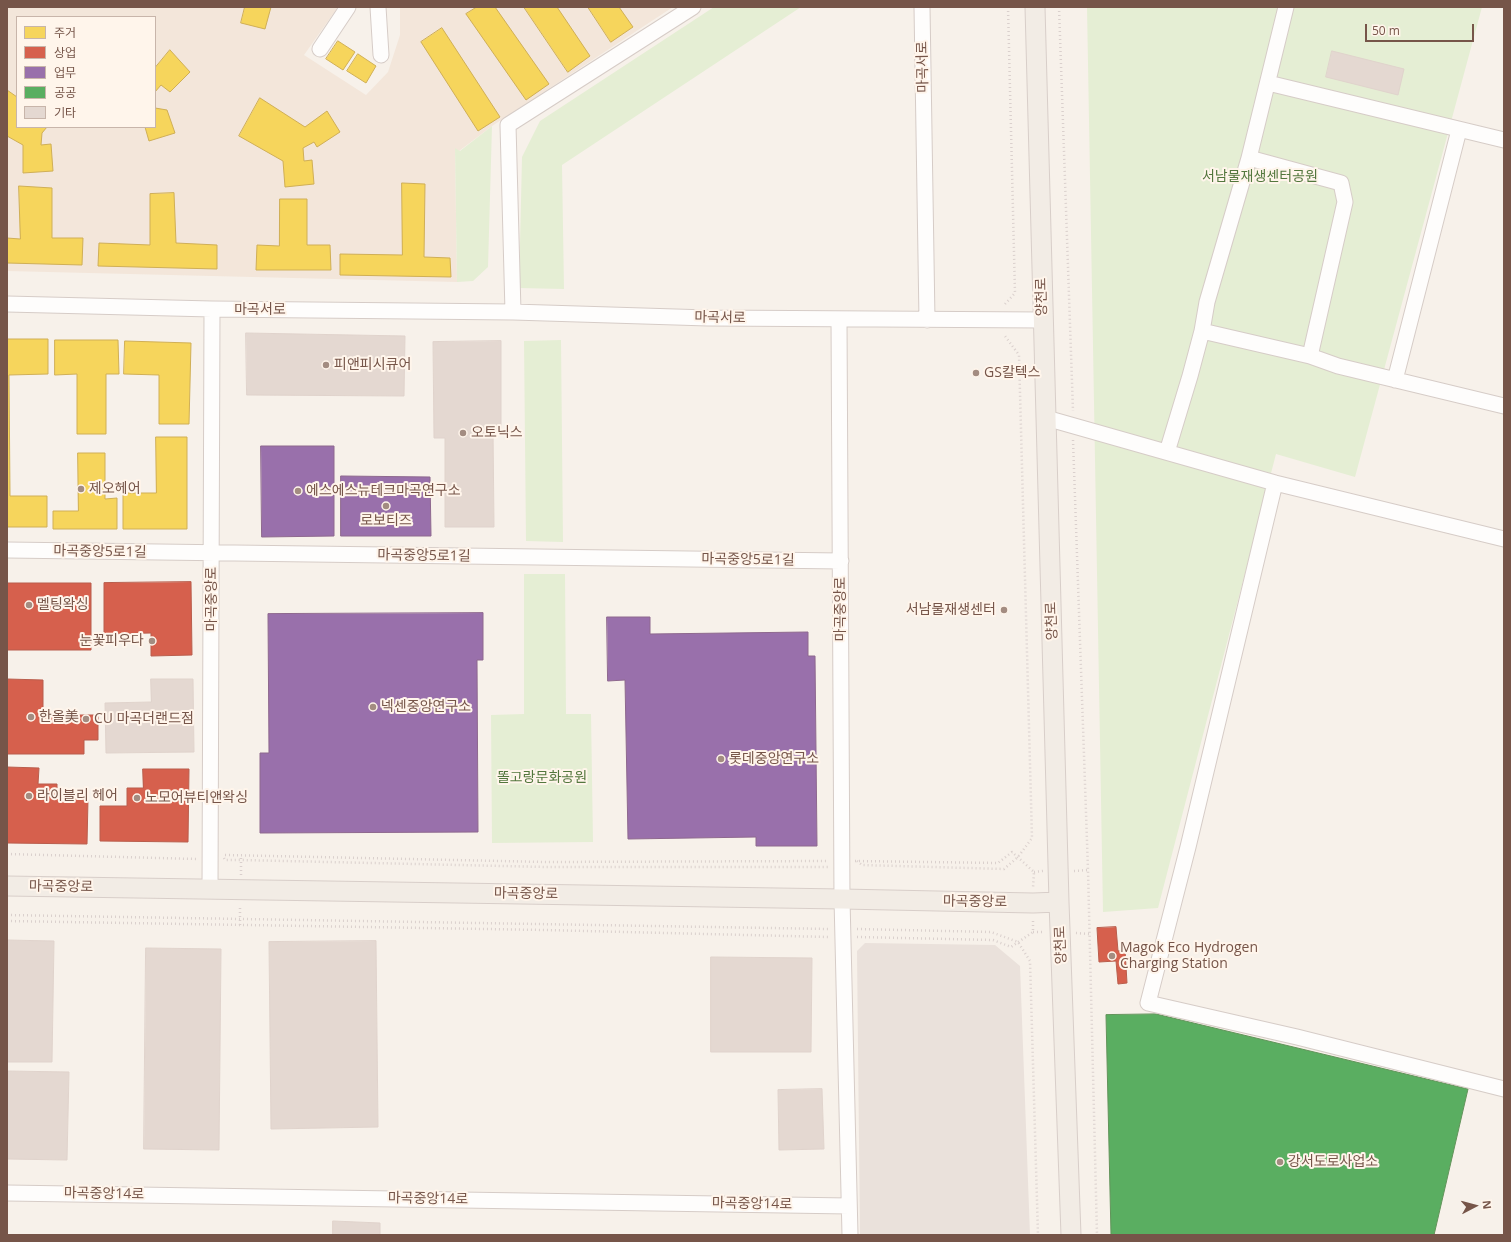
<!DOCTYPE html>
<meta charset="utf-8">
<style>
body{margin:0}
#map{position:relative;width:1511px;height:1242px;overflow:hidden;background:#f7f1ea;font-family:"Open Sans","Noto Sans KR",sans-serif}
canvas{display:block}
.frame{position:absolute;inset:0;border:8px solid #765549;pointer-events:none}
.legend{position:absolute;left:16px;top:16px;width:140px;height:112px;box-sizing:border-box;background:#fff5eb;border:1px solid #c8b5aa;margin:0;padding:5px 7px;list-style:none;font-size:12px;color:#765549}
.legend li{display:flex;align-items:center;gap:8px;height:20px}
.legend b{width:20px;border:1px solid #c8b5aa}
.north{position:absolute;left:1455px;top:1186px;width:40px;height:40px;-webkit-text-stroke:3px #fff5eb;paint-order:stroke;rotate:84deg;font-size:11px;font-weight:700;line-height:16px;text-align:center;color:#765549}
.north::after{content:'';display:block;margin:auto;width:14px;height:18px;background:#765549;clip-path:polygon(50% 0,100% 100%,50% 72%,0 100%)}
.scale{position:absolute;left:1365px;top:24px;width:109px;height:18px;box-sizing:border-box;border:2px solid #765549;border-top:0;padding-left:5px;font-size:12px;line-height:14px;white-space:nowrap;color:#765549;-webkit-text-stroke:3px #fff5eb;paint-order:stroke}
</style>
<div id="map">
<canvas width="1511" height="1242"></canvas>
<div class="frame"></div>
<ul class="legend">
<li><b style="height:11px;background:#f6d55c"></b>주거</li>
<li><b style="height:11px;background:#d6604d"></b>상업</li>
<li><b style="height:11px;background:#9970ab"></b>업무</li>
<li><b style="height:11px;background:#5aae61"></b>공공</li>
<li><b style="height:11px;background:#e4d8d1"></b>기타</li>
</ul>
<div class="north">N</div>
<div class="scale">50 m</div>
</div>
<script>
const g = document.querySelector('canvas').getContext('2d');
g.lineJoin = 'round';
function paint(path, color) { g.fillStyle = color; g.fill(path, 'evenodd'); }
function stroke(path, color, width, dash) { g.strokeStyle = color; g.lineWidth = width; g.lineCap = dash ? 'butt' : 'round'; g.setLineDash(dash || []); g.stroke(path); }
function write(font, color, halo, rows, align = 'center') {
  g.font = font + ' "Open Sans","Noto Sans KR",sans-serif'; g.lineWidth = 4; g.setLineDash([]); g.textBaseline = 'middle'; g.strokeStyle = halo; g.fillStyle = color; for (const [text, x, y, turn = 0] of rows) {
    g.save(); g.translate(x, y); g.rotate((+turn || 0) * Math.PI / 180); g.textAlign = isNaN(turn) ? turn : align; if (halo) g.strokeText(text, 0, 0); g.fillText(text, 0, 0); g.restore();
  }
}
paint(new Path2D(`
 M 7,7 L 338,7 L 304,55 L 366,95 L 388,72 L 400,35 L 400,7 L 673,7 L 492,126 L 459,151 L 455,149 L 457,282 L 7,271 ZM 17,17 L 155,17 L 155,127 L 17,127 Z`), '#f3e6da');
paint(new Path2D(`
 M 865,943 L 995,945 L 1020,966 L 1030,1235 L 860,1235 L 857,951 Z`), '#eae1db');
paint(new Path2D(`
 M 714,7 L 801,7 L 562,165 L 564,289 L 519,288 L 522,157 L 540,121 Z
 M 1087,7 L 1482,7 L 1355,477 L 1276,454 L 1158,908 L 1103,912 Z
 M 492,126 L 488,267 L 473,281 L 457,282 L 455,148 L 460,151 Z
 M 561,340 L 563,542 L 526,541 L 524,341 Z
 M 524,574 L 565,574 L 566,714 L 591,714 L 593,842 L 492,843 L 491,715 L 524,714 Z`), '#e5eed4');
const homes = new Path2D(`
 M 245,7 L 271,7 L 265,29 L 241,23 Z
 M 477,7 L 495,7 L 549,84 L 526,100 L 466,14 Z
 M 524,7 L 557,7 L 590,56 L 568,72 Z
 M 588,7 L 619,7 L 633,27 L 611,42 Z
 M 442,28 L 500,117 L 478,131 L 421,42 Z
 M 338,41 L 355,52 L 343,70 L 326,59 Z
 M 170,50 L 190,72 L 170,92 L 161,85 L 155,92 L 155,68 Z
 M 358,54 L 376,66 L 366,83 L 347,71 Z
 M 7,90 L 17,97 L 17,127 L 47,127 L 42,133 L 41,145 L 51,144 L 53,171 L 23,173 L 23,145 L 7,136 Z
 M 260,98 L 305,127 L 327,111 L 340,132 L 317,147 L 314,142 L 303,148 L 304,161 L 312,160 L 314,184 L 285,187 L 283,161 L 239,136 Z
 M 155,108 L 167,110 L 175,133 L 149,141 L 145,127 L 155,127 Z
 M 402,183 L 425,184 L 424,257 L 450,258 L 451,277 L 340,275 L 340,254 L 402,255 Z
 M 19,186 L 52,188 L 52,238 L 83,238 L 82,265 L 7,263 L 7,238 L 20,239 Z
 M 174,193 L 176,243 L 217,245 L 217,269 L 98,266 L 99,243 L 150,245 L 150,194 Z
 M 280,199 L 307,199 L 307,245 L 330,245 L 331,270 L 256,270 L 257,245 L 279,246 Z
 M 7,339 L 48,339 L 48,374 L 9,375 L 10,496 L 47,496 L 47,527 L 7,527 Z
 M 55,340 L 118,340 L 119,374 L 106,374 L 106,434 L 77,434 L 77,374 L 55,375 Z
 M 125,341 L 191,343 L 189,424 L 159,424 L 159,375 L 124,374 Z
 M 156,437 L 187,437 L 187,529 L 123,529 L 123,493 L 156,493 Z
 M 78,453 L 105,453 L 105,499 L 117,498 L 117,529 L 53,529 L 53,511 L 78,511 Z`);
paint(homes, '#f6d55c');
stroke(homes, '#d0af56', 1);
const shops = new Path2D(`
 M 191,582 L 192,655 L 151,656 L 151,633 L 104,634 L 104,583 Z
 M 7,583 L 91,583 L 91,650 L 7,650 Z
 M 7,679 L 43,680 L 43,715 L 98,715 L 98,740 L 84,740 L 84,754 L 7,754 Z
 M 7,767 L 39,768 L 38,784 L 57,784 L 57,799 L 88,799 L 87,844 L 7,843 Z
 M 143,769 L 189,769 L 188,842 L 100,841 L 100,806 L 127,806 L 127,788 L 143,788 Z
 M 1116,927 L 1118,951 L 1125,950 L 1127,983 L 1118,984 L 1116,961 L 1099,962 L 1097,928 Z`);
paint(shops, '#d6604d');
stroke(shops, '#b95d4c', 1);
const offices = new Path2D(`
 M 261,446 L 334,446 L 334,536 L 262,537 Z
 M 341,476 L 430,477 L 431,536 L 341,536 Z
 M 483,613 L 483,660 L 477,660 L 478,832 L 260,833 L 260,753 L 269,753 L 268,614 Z
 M 607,617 L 650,617 L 650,634 L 808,632 L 808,656 L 815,656 L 817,846 L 756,846 L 756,837 L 628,839 L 625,680 L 608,681 Z`);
paint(offices, '#9970ab');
stroke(offices, '#8e688e', 1);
const public = new Path2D(`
 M 1156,1014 L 1468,1089 L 1434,1235 L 1111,1235 L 1106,1015 Z`);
paint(public, '#5aae61');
stroke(public, '#62935a', 1);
const building = new Path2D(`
 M 1332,51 L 1404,69 L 1398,95 L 1326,77 Z
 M 246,333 L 405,336 L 404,396 L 247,395 Z
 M 501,341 L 501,429 L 493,429 L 494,527 L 445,527 L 445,438 L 434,438 L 433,342 Z
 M 151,679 L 193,679 L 194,752 L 106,753 L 105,703 L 151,702 Z
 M 7,940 L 54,941 L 52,1062 L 7,1062 Z
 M 376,941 L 378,1127 L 271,1129 L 269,942 Z
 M 146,948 L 221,949 L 219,1150 L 144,1149 Z
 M 711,957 L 812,958 L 811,1052 L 711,1052 Z
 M 7,1071 L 69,1072 L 67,1160 L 7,1159 Z
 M 822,1089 L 824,1149 L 779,1150 L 778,1090 Z
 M 333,1221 L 380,1223 L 380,1235 L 333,1235 Z`);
paint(building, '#e4d8d1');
stroke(building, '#e0d3cc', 1);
const minor = new Path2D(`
 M 378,7 L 381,55
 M 922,7 L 927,320
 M 320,49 L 348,7
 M 1268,83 L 1504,140
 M 7,304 L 212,309 L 513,312 L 708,318 L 1043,320
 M 513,312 L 508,125 L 693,7
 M 839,319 L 842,899 L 850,1235
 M 1202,331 L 1310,356 L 1345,202 L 1341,183 L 1249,158
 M 1310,356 L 1338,366 L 1504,406
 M 1395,380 L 1459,130
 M 1046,418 L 1275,483 L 1504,539
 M 1167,452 L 1190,376 L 1202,331 L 1207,302 L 1249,158 L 1286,7
 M 1275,483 L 1188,847 L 1148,1003 L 1297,1037 L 1504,1089
 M 7,550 L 841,561
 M 210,889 L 212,309
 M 7,1193 L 849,1206`);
const major = new Path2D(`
 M 1035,7 L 1059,902 L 1071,1235
 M 7,886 L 842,899 L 1033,903 L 1059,902`);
stroke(minor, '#d6ccc7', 17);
stroke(major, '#d8cec9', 21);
stroke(new Path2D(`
 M 1059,7 L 1073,411
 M 1005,304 L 1015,293 L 1008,7
 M 1073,440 L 1088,870 L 1097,1235
 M 7,854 L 197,859
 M 225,855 L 546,862 L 828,861
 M 224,858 L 225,860 L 241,860 L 546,867 L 828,867
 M 855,861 L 998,863 L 1012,852 L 1034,872 L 1033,888
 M 857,861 L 862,865 L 1004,869 L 1018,857 L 1032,838 L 1019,355 L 1005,336
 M 1074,871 L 1088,870
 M 1034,872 L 1043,871
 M 241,875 L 241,855
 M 7,915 L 830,929
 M 7,921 L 545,930 L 828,937
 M 240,925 L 240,906
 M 857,929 L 991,932 L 1018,942 L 1030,961 L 1038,1235
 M 1033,932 L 1045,932
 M 1076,933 L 1089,934
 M 857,937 L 993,940 L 1011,947 L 1033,932 L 1033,919`), '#dad0cd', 2.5, [1, 3]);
stroke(minor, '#fefdfc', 15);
stroke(major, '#f2ece5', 19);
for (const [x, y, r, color] of [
 [326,365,4,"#a38c81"],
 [976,373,4,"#a38c81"],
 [463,433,4,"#a38c81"],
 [81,489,4,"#a38c81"],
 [298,491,4,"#a38c81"],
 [386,506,4,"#a38c81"],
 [29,605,4,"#a38c81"],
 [1004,610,4,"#a38c81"],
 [152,641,4,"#a38c81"],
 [373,707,4,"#a38c81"],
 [31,717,4,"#a38c81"],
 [86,719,4,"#a38c81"],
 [721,759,4,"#a38c81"],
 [29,796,4,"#a38c81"],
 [137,798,4,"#a38c81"],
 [1112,956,4,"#a38c81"],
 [1280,1162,4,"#a38c81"]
]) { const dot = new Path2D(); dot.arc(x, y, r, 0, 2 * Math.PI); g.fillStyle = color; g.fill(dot); stroke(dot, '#fff5eb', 1.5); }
write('14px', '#765549', '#fff5eb', [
 ["마곡서로",923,67,-91],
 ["양천로",1042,297,-91],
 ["마곡서로",260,310],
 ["마곡서로",720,318,1],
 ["마곡중앙5로1길",100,552,1],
 ["마곡중앙5로1길",424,556,1],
 ["마곡중앙5로1길",748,560,1],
 ["마곡중앙로",212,599,-90],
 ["마곡중앙로",841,609,-90],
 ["양천로",1052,621,-92],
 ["마곡중앙로",61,887,1],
 ["마곡중앙로",526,894,1],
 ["마곡중앙로",975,902,1],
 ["양천로",1061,945,-92],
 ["마곡중앙14로",104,1194,1],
 ["마곡중앙14로",428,1199,1],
 ["마곡중앙14로",752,1204,1]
]);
write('14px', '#53773d', '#fff5eb', [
 ["서남물재생센터공원",1260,177],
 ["똘고랑문화공원",542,778]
]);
write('14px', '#765549', '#fff5eb', [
 ["피앤피시큐어",334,365],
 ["GS칼텍스",984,373],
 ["오토닉스",471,433],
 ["제오헤어",89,489],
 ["에스에스뉴테크마곡연구소",306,491],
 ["로보티즈",386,521,"center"],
 ["멜팅왁싱",37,605],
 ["서남물재생센터",996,610,"right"],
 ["눈꽃피우다",144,641,"right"],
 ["넥센중앙연구소",381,707],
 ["한올美",39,717],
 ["CU 마곡더랜드점",94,719],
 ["롯데중앙연구소",729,759],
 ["라이블리 헤어",37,796],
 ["노모어뷰티앤왁싱",145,798],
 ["Magok Eco Hydrogen",1120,948],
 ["Charging Station",1120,964],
 ["강서도로사업소",1288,1162]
], 'left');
</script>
